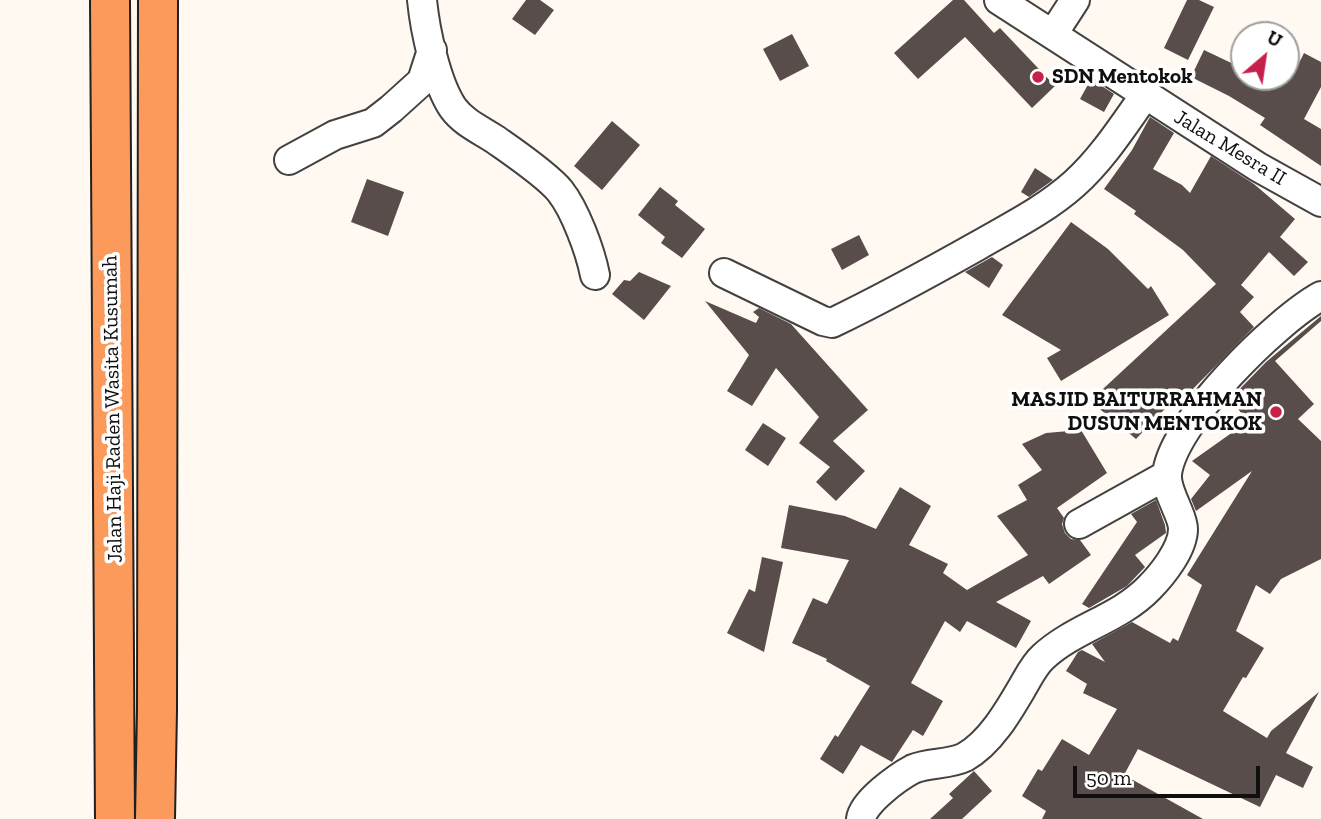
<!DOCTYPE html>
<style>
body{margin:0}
#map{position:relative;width:1321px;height:819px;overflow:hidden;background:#fff9f1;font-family:"Zilla Slab",serif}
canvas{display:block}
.north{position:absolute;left:1230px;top:21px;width:70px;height:70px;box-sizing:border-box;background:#fff;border:2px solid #9f9f9f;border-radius:50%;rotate:29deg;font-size:19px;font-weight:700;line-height:28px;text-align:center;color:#0f0f0f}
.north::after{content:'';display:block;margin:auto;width:24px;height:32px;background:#c6204b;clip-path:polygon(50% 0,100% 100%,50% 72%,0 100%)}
.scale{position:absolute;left:1073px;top:766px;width:187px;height:32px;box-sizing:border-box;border:4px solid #0f0f0f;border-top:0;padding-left:9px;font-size:21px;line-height:24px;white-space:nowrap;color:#0f0f0f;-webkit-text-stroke:5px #fff;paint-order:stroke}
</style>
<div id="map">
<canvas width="1321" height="819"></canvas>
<div class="north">U</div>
<div class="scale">50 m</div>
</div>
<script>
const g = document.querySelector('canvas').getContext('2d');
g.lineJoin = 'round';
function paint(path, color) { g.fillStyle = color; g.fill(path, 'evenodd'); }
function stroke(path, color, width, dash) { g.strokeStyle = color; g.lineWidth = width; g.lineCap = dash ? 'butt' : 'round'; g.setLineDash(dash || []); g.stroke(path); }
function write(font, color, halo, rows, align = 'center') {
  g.font = font + ' "Zilla Slab",serif'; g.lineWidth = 7; g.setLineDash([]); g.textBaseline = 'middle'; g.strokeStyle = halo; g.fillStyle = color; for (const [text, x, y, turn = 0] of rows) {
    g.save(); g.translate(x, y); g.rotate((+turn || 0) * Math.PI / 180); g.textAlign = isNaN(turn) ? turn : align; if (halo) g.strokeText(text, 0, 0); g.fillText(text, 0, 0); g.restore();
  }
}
paint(new Path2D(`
 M 526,0 L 540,0 L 554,10 L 535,35 L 512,19 Z
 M 953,0 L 964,0 L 994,33 L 1000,28 L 1055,86 L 1032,108 L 965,37 L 918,79 L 894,53 Z
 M 1187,0 L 1199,0 L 1214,7 L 1188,60 L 1164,48 Z
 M 792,34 L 809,66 L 780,81 L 763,49 Z
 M 1204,50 L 1244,69 L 1244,77 L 1292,77 L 1304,53 L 1321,62 L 1321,87 L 1304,119 L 1321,129 L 1321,166 L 1260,125 L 1265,118 L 1229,96 L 1191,77 Z
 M 1091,79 L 1114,94 L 1104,112 L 1080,99 Z
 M 1150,117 L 1174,133 L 1153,169 L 1182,185 L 1190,193 L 1211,156 L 1254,184 L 1295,219 L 1280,237 L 1308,262 L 1294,276 L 1269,252 L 1241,285 L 1254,297 L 1240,312 L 1254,327 L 1188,394 L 1184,389 L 1136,439 L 1090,401 L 1216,284 L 1183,250 L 1134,214 L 1136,211 L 1104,189 L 1132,150 Z
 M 612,121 L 640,145 L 602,190 L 574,166 Z
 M 1035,168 L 1053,180 L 1029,197 L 1021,192 Z
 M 367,179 L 404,192 L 388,236 L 351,222 Z
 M 660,187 L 678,201 L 675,205 L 705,229 L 682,258 L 661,243 L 665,237 L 638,215 Z
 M 1071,222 L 1108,249 L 1148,289 L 1151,286 L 1169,315 L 1061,381 L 1047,358 L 1061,350 L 1002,315 Z
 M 859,235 L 869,255 L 842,270 L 831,249 Z
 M 992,257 L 1003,265 L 989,288 L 965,272 Z
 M 639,272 L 671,286 L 644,320 L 612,294 L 624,280 L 630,281 Z
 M 705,301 L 756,323 L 759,317 L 753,312 L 759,308 L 791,324 L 868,410 L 833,441 L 865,471 L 836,501 L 816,482 L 830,467 L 799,443 L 819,417 L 776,368 L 752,406 L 727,391 L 749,355 Z
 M 1321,316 L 1321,321 L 1275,361 L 1314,404 L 1298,419 L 1321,441 L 1321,559 L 1281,579 L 1270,594 L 1256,585 L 1236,631 L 1264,648 L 1246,678 L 1243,677 L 1223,711 L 1267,738 L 1271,731 L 1319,692 L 1286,753 L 1313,767 L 1303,788 L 1276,775 L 1260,807 L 1138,749 L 1124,775 L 1203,819 L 1042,819 L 1046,811 L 1022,796 L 1038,769 L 1042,771 L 1062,739 L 1089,755 L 1117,709 L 1083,693 L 1087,684 L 1066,671 L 1078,652 L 1082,650 L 1105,662 L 1092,644 L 1132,622 L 1170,643 L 1173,638 L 1178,641 L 1202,585 L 1187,575 L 1252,471 L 1196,511 L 1191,499 L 1210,475 L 1192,461 L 1247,422 L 1231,398 L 1266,362 Z
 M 763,423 L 786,438 L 768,466 L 745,450 Z
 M 1081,430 L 1107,473 L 1057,508 L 1064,518 L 1062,524 L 1065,533 L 1071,539 L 1080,540 L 1091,555 L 1049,584 L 1043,576 L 996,602 L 1031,621 L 1016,648 L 967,621 L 960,632 L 945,621 L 911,683 L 943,701 L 923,736 L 913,730 L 892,762 L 861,745 L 843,774 L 820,759 L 835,735 L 838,737 L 870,686 L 826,661 L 827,659 L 792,643 L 813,598 L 827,604 L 849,560 L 781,548 L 789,505 L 845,516 L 876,529 L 900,487 L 931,506 L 909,545 L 948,564 L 943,573 L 967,590 L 1028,555 L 997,516 L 1027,500 L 1018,485 L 1042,470 L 1022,444 L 1046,433 Z
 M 1156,500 L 1165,525 L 1166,533 L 1135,555 L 1145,567 L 1127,586 L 1089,608 L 1082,604 L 1137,522 L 1131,514 Z
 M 762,557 L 783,562 L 764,652 L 727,633 L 749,589 L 755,592 Z
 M 974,771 L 992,791 L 962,819 L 930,819 L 953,798 L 949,794 Z`), '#584d4b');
const minor = new Path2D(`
 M 422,0 C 425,30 436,83 453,108 C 464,123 481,130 496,140 C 513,152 547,175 560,191 C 575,210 590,250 595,275
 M 999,0 L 1258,167 L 1321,202
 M 1053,34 L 1075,0
 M 289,160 L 335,135 L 373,123 L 391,109 L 422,81 L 432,50
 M 724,273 L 823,321 L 832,323 C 882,299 931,272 979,245 C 1012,226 1046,209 1074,184 C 1102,159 1123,126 1145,95
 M 1079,524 L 1167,475
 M 861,819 C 863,802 898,777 913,769 C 929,762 949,765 965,757 C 990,743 1008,712 1022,688 C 1028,678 1034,665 1043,657 C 1074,628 1119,619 1149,588 C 1162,575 1183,549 1183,529 C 1183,521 1178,512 1175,504 C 1171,494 1166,485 1167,474 C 1173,422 1276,321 1321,296`);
const trunk = new Path2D(`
 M 110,0 L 115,819
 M 155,819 L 157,710 L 158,0`);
stroke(minor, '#424242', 32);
stroke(trunk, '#202020', 42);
stroke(minor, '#fff', 28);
stroke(trunk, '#fc9a5b', 38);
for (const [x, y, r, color] of [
 [1038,77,7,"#c6204b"],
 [1276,412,7,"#c6204b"]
]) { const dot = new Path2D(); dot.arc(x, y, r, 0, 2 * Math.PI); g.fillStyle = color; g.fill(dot); stroke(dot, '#fff', 2.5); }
write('bold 21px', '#0f0f0f', '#fff', [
 ["SDN Mentokok",1052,77],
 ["MASJID BAITURRAHMAN",1262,400,"right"],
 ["DUSUN MENTOKOK",1262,424,"right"]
], 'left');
write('21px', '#0f0f0f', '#fff', [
 ["Jalan Mesra II",1230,148,31],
 ["Jalan Haji Raden Wasita Kusumah",113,409,-91]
]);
</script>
